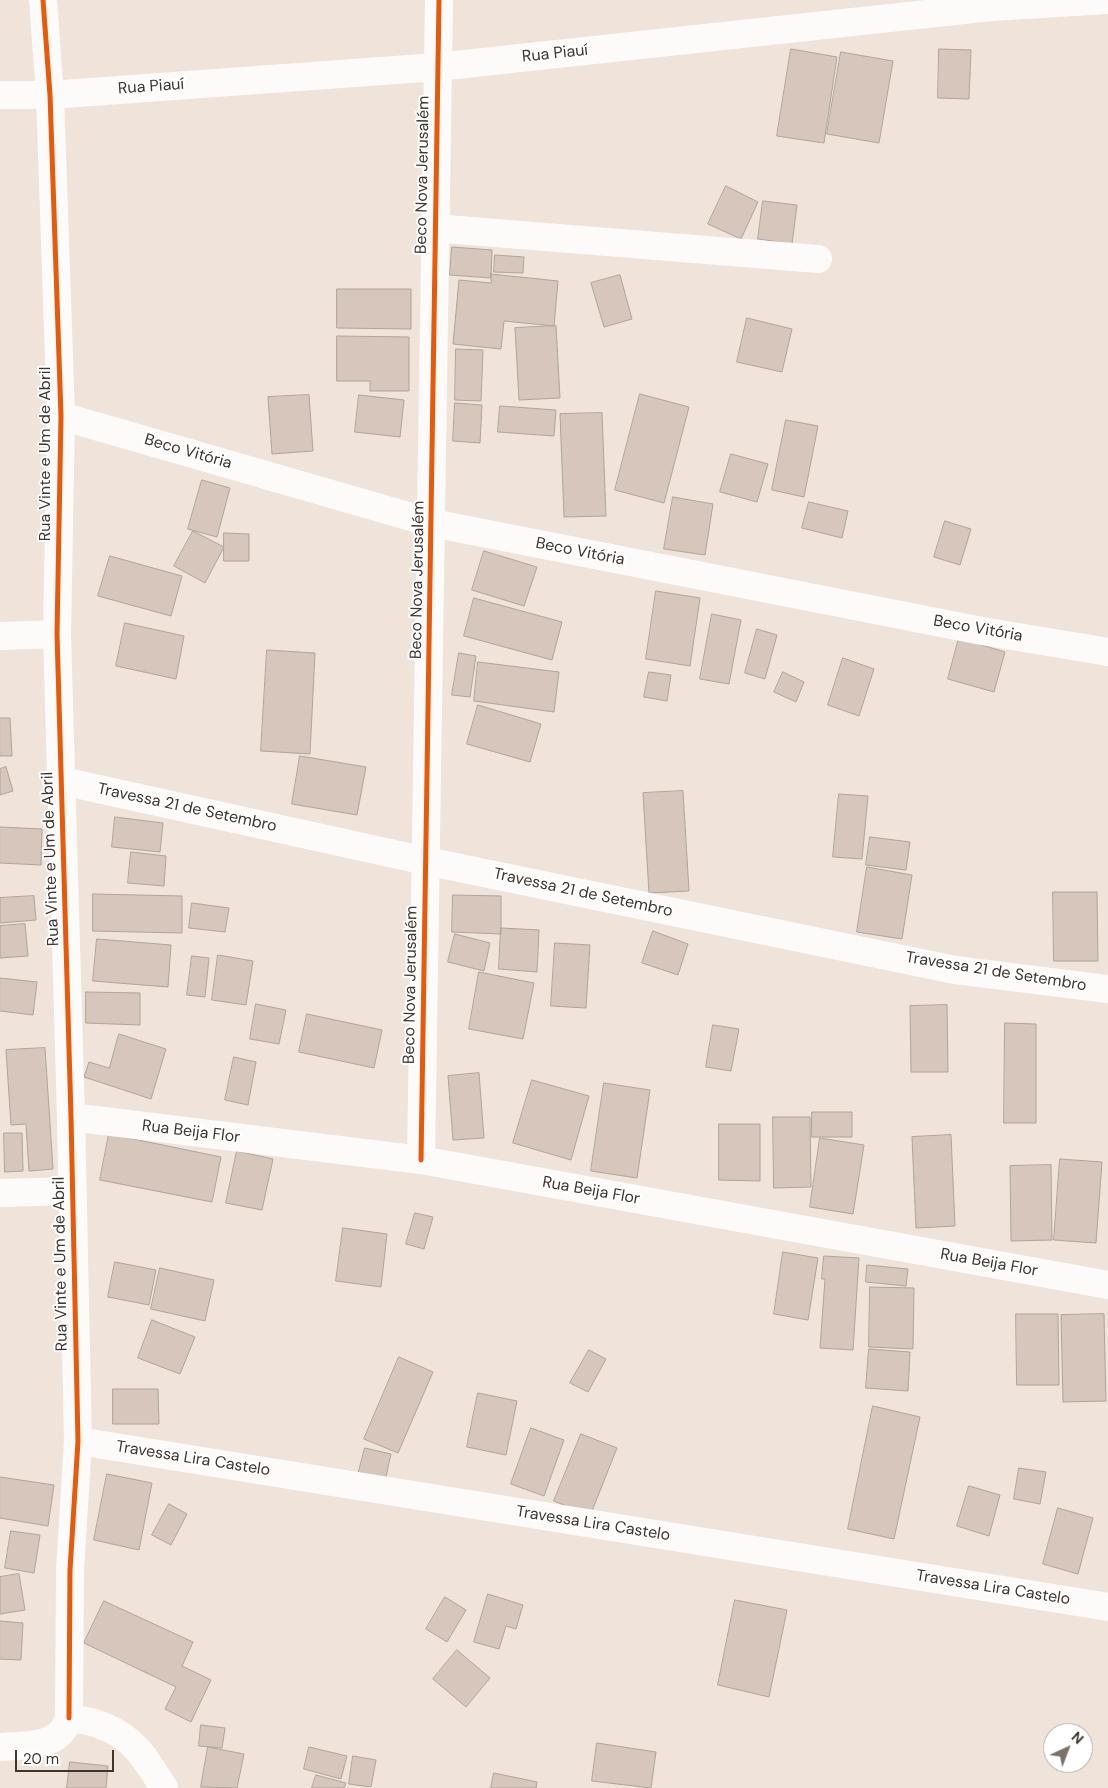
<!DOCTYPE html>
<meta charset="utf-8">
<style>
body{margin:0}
#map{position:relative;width:1108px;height:1788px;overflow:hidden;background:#efe3da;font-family:"DM Sans",sans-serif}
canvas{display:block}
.north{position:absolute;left:1043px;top:1723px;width:50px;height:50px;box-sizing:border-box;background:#fff;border:1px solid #b2aeac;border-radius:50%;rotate:43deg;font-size:14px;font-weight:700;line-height:20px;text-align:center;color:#3e352f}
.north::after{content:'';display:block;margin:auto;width:18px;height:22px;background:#7c726b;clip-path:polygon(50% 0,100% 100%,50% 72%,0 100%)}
.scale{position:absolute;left:15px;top:1750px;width:99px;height:22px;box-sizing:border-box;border:2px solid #3e352f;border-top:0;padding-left:6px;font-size:15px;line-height:18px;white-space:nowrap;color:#3e352f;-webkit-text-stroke:4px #fff;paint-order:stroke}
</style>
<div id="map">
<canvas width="1108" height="1788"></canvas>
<div class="north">N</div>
<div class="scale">20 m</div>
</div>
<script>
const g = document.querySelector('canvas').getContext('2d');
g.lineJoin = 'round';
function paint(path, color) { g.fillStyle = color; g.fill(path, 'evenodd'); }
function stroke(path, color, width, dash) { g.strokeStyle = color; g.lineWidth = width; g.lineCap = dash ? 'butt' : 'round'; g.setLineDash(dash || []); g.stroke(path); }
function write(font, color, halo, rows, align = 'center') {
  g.font = font + ' "DM Sans",sans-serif'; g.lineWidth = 4; g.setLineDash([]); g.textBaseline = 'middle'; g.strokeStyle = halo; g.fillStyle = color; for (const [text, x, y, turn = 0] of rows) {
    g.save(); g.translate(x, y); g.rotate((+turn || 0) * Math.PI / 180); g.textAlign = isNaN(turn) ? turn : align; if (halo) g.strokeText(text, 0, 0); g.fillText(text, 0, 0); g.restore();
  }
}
const building = new Path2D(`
 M 791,49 L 837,57 L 824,143 L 777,136 Z
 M 939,49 L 971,50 L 969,99 L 938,98 Z
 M 841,52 L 893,61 L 879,143 L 827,134 Z
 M 726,186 L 758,202 L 741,239 L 708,224 Z
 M 763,201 L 797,205 L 792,244 L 758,239 Z
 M 452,247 L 492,250 L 491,278 L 450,275 Z
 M 495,255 L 524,257 L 523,273 L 494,272 Z
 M 491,274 L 558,281 L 554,326 L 504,321 L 501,349 L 453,344 L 459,280 L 491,283 Z
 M 620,275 L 632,319 L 604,327 L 591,283 Z
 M 337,289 L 411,289 L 411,329 L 337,328 Z
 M 747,318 L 792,329 L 782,372 L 737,362 Z
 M 556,326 L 560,398 L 519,400 L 515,328 Z
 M 337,336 L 409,337 L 409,391 L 370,391 L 370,381 L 337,381 Z
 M 456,349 L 483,350 L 481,401 L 455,400 Z
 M 640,394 L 689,407 L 664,503 L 615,490 Z
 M 309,395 L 313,451 L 272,454 L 268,397 Z
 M 359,395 L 404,400 L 400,437 L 355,432 Z
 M 455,403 L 482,405 L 480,443 L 453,441 Z
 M 500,406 L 556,410 L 554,436 L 498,432 Z
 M 602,413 L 606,516 L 564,517 L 560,414 Z
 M 786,420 L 818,426 L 804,497 L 772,490 Z
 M 731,454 L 768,464 L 757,502 L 720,492 Z
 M 202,480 L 230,488 L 217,537 L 188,529 Z
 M 673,497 L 713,504 L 705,555 L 664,549 Z
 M 809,502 L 848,511 L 842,538 L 802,528 Z
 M 945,521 L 971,529 L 960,565 L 934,557 Z
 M 193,531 L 224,547 L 205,583 L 174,566 Z
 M 224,533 L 249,534 L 249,561 L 224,561 Z
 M 484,551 L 537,567 L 524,606 L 472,590 Z
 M 110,556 L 182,576 L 171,616 L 98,596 Z
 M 656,591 L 700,598 L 690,666 L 646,659 Z
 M 474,598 L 562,622 L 552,660 L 464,636 Z
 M 712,614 L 741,620 L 729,684 L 700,679 Z
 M 125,623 L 184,636 L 176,679 L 116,666 Z
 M 757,629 L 777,635 L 765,679 L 745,673 Z
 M 959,638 L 1005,652 L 994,692 L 948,679 Z
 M 267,650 L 315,653 L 310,754 L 261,751 Z
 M 459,653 L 476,656 L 470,697 L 452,695 Z
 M 843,658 L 874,669 L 859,716 L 828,705 Z
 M 478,662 L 559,672 L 554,712 L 474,701 Z
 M 649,672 L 671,675 L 667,701 L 644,697 Z
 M 783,672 L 804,682 L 796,702 L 774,692 Z
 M 478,705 L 541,724 L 530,762 L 467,744 Z
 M 0,718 L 10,718 L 12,756 L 0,756 Z
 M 300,756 L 366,767 L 357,815 L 292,804 Z
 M 6,767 L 13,791 L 0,795 L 0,769 Z
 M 683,791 L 689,891 L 649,893 L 643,793 Z
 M 839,794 L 868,796 L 862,859 L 833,857 Z
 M 115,817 L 163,823 L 160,852 L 112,847 Z
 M 0,827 L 42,829 L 41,865 L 0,863 Z
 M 870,837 L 910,842 L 906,870 L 866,865 Z
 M 131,852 L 166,856 L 164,886 L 128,883 Z
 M 867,867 L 912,875 L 902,939 L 857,932 Z
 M 1053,892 L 1097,892 L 1098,961 L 1054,961 Z
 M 93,894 L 182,896 L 182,933 L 93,931 Z
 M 453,895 L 501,896 L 501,934 L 452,932 Z
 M 34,896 L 36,920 L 0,923 L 0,898 Z
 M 192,903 L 229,908 L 225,932 L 189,928 Z
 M 25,924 L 28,956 L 0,958 L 0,926 Z
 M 501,928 L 539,930 L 537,972 L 499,969 Z
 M 653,931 L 688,944 L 678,975 L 642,963 Z
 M 455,934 L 490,943 L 484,971 L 448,962 Z
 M 97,939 L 171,945 L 168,987 L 93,981 Z
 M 555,943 L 590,945 L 586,1008 L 551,1006 Z
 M 218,955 L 253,961 L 246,1005 L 212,1000 Z
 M 192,956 L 209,958 L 205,997 L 187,995 Z
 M 479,972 L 534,983 L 523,1039 L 469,1029 Z
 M 0,978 L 37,982 L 33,1015 L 0,1011 Z
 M 86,992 L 140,993 L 140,1025 L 86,1023 Z
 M 256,1004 L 286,1010 L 279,1044 L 250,1039 Z
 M 947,1005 L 948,1072 L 911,1072 L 910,1006 Z
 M 307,1014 L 382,1030 L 374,1068 L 299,1052 Z
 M 1005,1023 L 1036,1024 L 1036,1123 L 1004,1123 Z
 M 713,1025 L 739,1029 L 731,1071 L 706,1067 Z
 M 119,1034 L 166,1049 L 151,1099 L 84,1077 L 89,1062 L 109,1068 Z
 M 45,1048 L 53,1169 L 29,1171 L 26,1124 L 11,1125 L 6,1050 Z
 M 234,1057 L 256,1062 L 248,1105 L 225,1100 Z
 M 479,1073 L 484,1138 L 453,1140 L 448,1076 Z
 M 532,1080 L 589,1096 L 571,1160 L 513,1143 Z
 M 604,1083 L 650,1090 L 637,1178 L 591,1171 Z
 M 812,1112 L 852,1112 L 852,1137 L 812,1137 Z
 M 773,1117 L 810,1117 L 811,1187 L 774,1188 Z
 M 719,1124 L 760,1124 L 760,1181 L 719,1180 Z
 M 4,1133 L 22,1133 L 23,1171 L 5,1172 Z
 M 109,1134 L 221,1157 L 212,1202 L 100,1180 Z
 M 951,1135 L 955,1226 L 916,1228 L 912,1137 Z
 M 820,1138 L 864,1145 L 853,1214 L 810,1207 Z
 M 237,1151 L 273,1159 L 262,1210 L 226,1203 Z
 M 1060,1159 L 1102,1162 L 1096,1243 L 1054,1240 Z
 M 1051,1165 L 1052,1240 L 1011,1241 L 1010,1166 Z
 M 415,1213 L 433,1217 L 424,1249 L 406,1244 Z
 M 343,1228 L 387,1234 L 381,1287 L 336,1281 Z
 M 783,1252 L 818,1258 L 808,1320 L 774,1314 Z
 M 824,1256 L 859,1258 L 853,1350 L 820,1348 L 825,1279 L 822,1279 Z
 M 115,1262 L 156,1270 L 149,1305 L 108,1297 Z
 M 867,1265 L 908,1269 L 906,1286 L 866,1282 Z
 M 160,1268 L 214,1280 L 205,1321 L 151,1309 Z
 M 870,1287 L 914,1288 L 913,1349 L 869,1347 Z
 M 1016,1314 L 1058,1314 L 1059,1385 L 1017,1385 Z
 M 1104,1314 L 1106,1401 L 1063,1402 L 1061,1315 Z
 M 152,1320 L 195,1337 L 180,1374 L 138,1358 Z
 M 869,1349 L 910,1352 L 908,1391 L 866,1388 Z
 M 589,1350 L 606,1359 L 588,1392 L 570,1383 Z
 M 399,1357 L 433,1372 L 398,1453 L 364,1439 Z
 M 113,1389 L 158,1389 L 159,1424 L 113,1424 Z
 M 478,1393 L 517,1401 L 506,1455 L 467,1447 Z
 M 873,1406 L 920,1417 L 894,1539 L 848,1529 Z
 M 531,1428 L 564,1440 L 544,1496 L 511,1484 Z
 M 581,1434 L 617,1448 L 590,1516 L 554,1501 Z
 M 365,1448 L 391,1454 L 385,1481 L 358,1475 Z
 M 1019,1468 L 1046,1472 L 1040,1504 L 1014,1499 Z
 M 107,1474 L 152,1483 L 139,1550 L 94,1540 Z
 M 0,1477 L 54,1485 L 48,1526 L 0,1518 Z
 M 969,1486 L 1000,1495 L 989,1536 L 957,1526 Z
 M 169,1504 L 187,1514 L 171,1545 L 152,1535 Z
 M 1058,1508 L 1093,1518 L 1078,1574 L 1043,1564 Z
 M 11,1531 L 40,1535 L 34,1573 L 5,1568 Z
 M 19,1574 L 25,1610 L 0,1614 L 0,1577 Z
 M 488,1594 L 523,1605 L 516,1629 L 506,1626 L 499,1649 L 474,1642 Z
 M 445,1597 L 466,1610 L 447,1642 L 426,1629 Z
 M 735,1600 L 787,1610 L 769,1697 L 718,1685 Z
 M 104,1601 L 193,1642 L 182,1666 L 211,1680 L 191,1722 L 165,1709 L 176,1687 L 84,1643 Z
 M 0,1621 L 23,1623 L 21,1660 L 0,1659 Z
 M 457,1650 L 490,1678 L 466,1707 L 433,1679 Z
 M 201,1725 L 225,1728 L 222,1748 L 199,1746 Z
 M 597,1743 L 656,1752 L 651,1788 L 592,1781 Z
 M 208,1747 L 244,1754 L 237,1788 L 201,1787 Z
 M 309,1747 L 347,1756 L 341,1779 L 304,1769 Z
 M 353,1756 L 376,1760 L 371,1787 L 349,1784 Z
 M 70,1762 L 108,1766 L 106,1788 L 67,1788 Z
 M 494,1773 L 537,1782 L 536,1788 L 491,1788 Z
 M 316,1775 L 346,1783 L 344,1788 L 312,1788 Z`);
paint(building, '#d6c6bb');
stroke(building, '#ada49c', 1);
stroke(new Path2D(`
 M 43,0 L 50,95 L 61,416 L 57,634 L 71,1117 L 78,1441 L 70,1570 L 69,1718
 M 0,95 L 50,95 L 437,67 L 991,7 L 1108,0
 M 434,228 L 818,259
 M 61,416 L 432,523 L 982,631 L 1108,652
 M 0,636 L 57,634
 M 62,781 L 426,861 L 955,970 L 1108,989
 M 71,1117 L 421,1160 L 1108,1285
 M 421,1160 L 439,0
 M 0,1193 L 72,1191
 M 78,1441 L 1108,1607
 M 0,1747 C 19,1745 47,1748 61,1732 C 65,1729 67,1723 69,1718 C 80,1720 93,1721 103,1726 C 135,1738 147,1761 164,1788`), '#fdfbf9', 28);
stroke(new Path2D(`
 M 43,0 L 50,95 L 61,416 L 57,634 L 71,1117 L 78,1441 L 70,1570 L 69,1718
 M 421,1160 L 439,0`), '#e8590c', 5);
write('16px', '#3e352f', '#fff', [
 ["Rua Piauí",555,54,-6],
 ["Rua Piauí",151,87,-4],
 ["Beco Nova Jerusalém",423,175,-89],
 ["Beco Vitória",188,452,16],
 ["Rua Vinte e Um de Abril",46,454,-90],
 ["Beco Vitória",580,552,11],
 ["Beco Nova Jerusalém",418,580,-89],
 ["Beco Vitória",978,629,10],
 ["Travessa 21 de Setembro",187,808,12],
 ["Rua Vinte e Um de Abril",51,859,-92],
 ["Travessa 21 de Setembro",583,893,12],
 ["Travessa 21 de Setembro",996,972,9],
 ["Beco Nova Jerusalém",411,985,-89],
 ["Rua Beija Flor",191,1132,7],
 ["Rua Beija Flor",591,1191,10],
 ["Rua Beija Flor",989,1263,10],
 ["Rua Vinte e Um de Abril",61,1264,-91],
 ["Travessa Lira Castelo",193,1459,9],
 ["Travessa Lira Castelo",593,1524,9],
 ["Travessa Lira Castelo",993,1588,9]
]);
</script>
